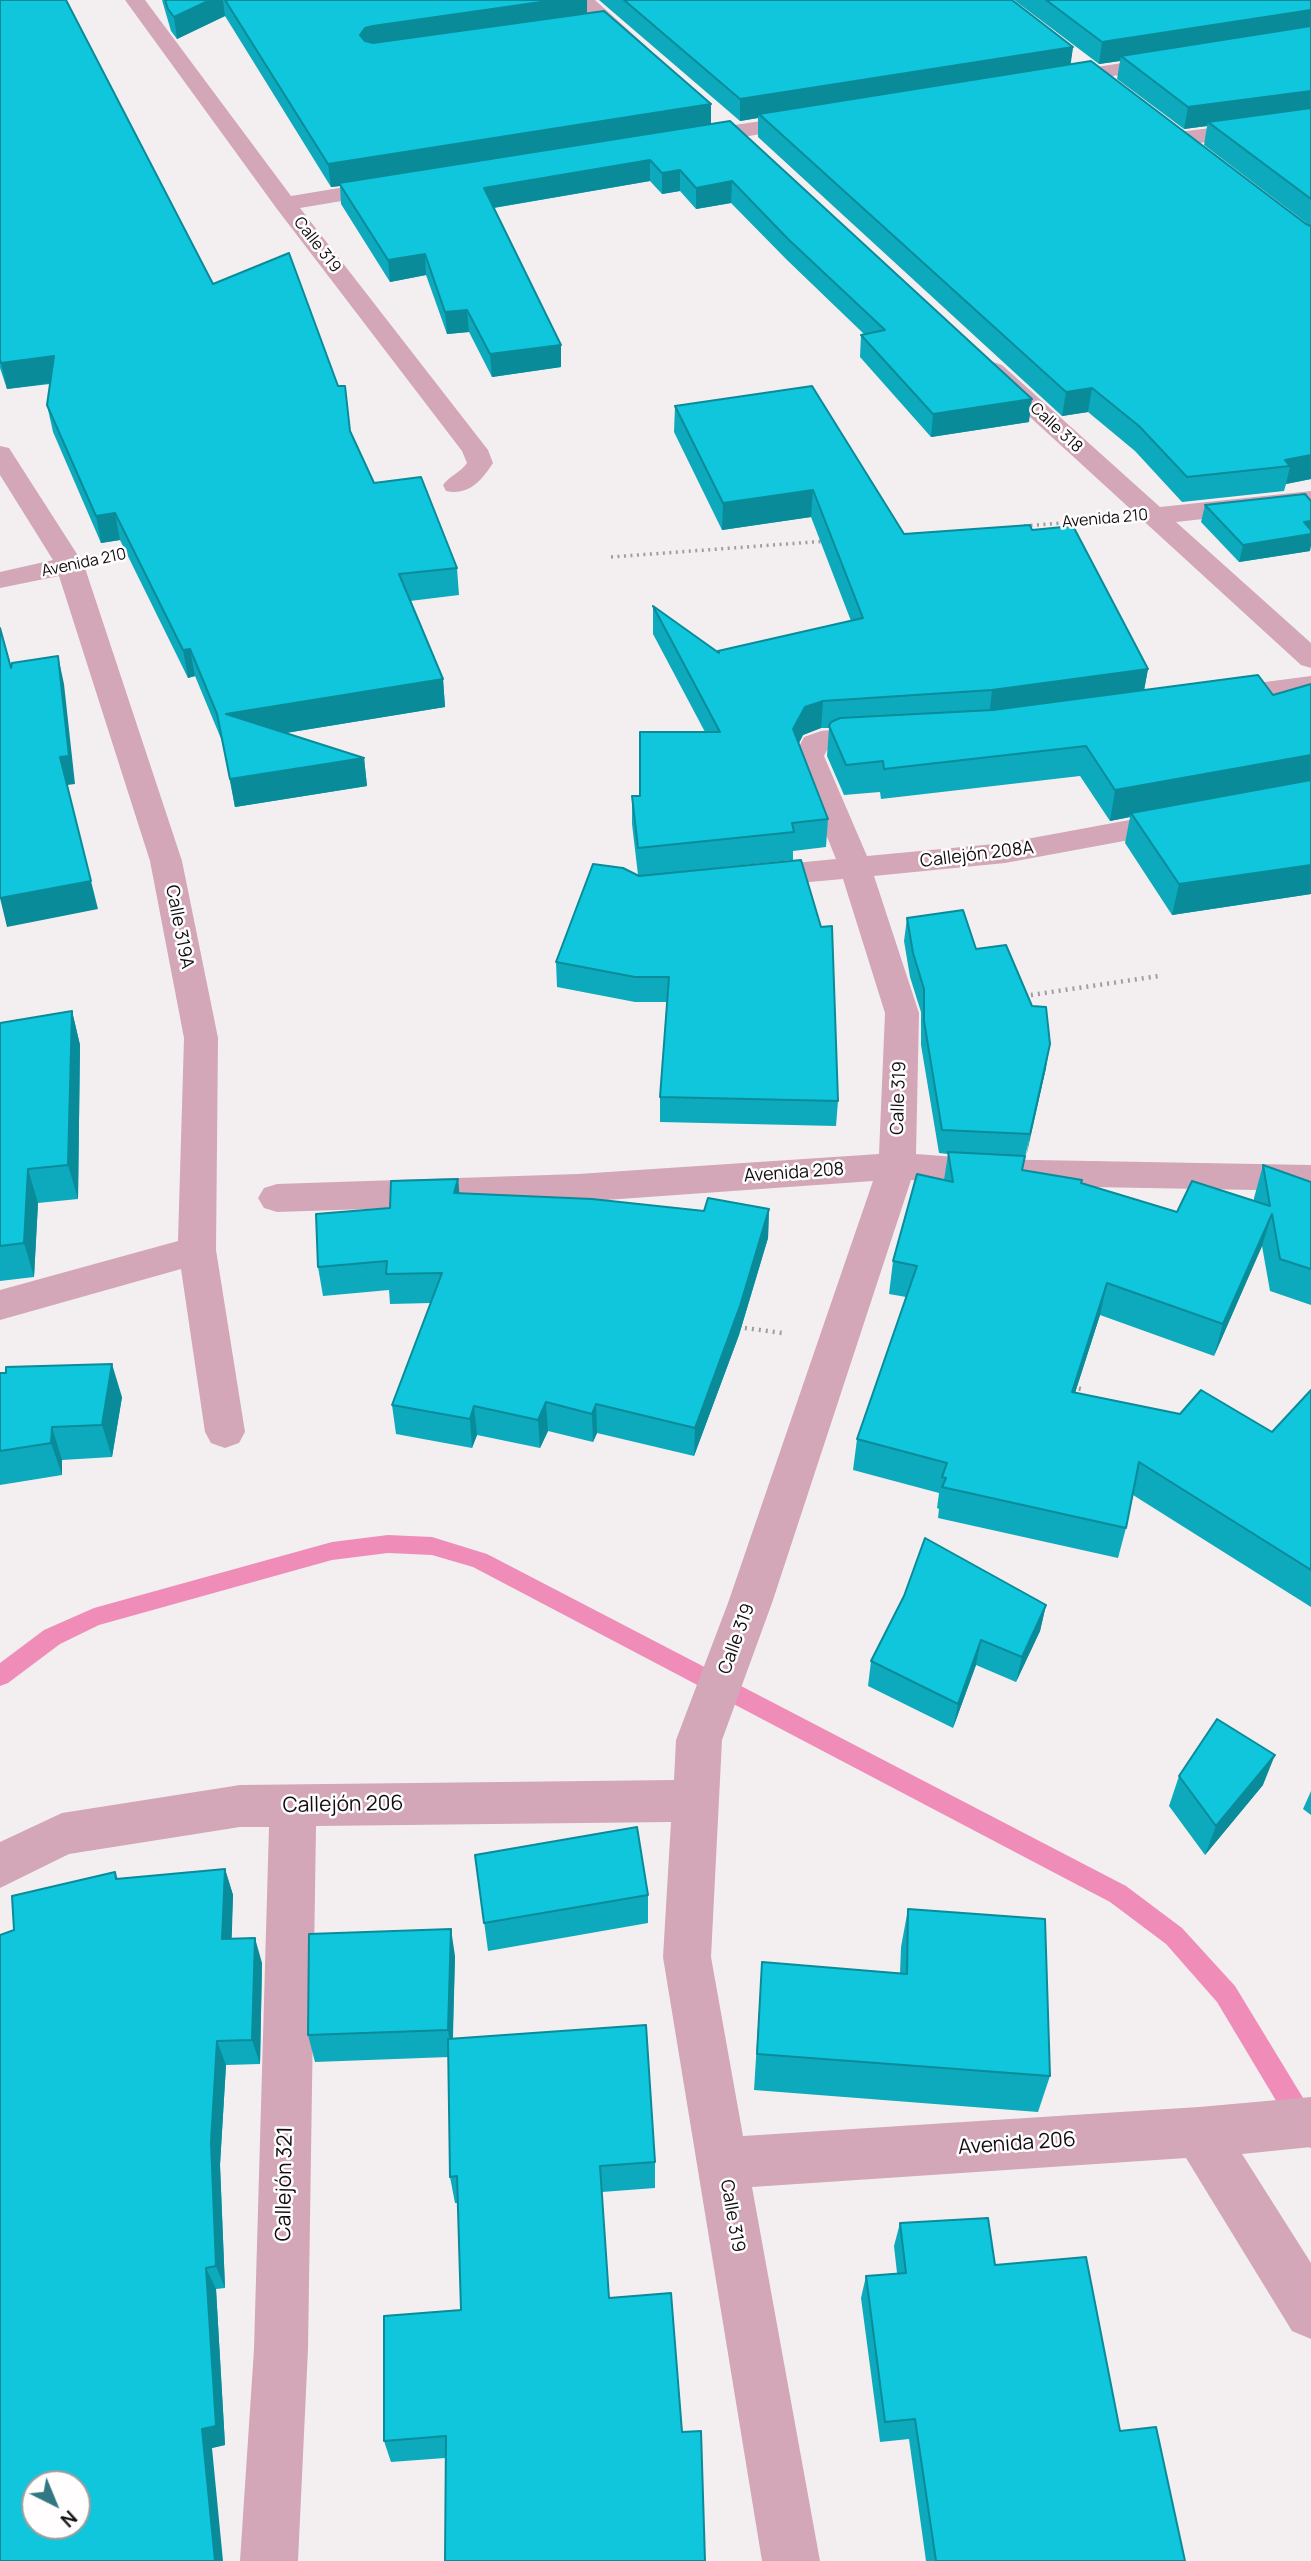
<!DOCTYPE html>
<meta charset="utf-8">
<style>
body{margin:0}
#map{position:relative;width:1311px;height:2561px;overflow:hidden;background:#f3eff0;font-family:Manrope,sans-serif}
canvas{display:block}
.north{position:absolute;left:21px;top:2470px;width:70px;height:70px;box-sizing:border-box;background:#fffdfd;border:2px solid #9f9d9e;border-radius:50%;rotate:137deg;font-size:19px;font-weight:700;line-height:28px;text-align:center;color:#100e0f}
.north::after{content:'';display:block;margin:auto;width:24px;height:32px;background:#317882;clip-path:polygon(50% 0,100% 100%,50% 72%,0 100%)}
</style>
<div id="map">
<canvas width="1311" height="2561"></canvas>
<div class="north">N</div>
</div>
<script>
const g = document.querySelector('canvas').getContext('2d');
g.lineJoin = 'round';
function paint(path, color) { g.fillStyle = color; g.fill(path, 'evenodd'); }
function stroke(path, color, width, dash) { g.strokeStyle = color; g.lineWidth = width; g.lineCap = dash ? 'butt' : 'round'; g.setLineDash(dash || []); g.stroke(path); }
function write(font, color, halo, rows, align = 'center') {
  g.font = font + ' Manrope,sans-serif'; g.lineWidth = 5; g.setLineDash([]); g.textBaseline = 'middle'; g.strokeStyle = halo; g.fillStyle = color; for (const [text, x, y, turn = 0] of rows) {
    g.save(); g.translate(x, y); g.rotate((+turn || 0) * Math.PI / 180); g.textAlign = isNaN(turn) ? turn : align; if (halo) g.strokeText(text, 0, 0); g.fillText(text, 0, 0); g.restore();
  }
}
paint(new Path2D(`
 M 388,1535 L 432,1537 L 487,1554 L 1126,1886 L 1182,1928 L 1235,1986 L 1311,2111 L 1311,2148 L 1302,2144 L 1217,2002 L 1166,1944 L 1110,1902 L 473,1567 L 432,1555 L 388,1553 L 332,1560 L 99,1625 L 60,1644 L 8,1683 L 0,1686 L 0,1663 L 44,1630 L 94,1608 L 332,1542 Z`), '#ef8db8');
stroke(new Path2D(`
 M 1024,526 L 1089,521
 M 611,557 L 827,541`), '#a19d9e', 3.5, [2, 4.5]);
stroke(new Path2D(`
 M 1024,996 L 1159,976
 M 738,1327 L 782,1333
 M 1072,1387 L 1085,1390`), '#a19d9e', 4.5, [2, 5]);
paint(new Path2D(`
 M 125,0 L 145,0 L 291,196 L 393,179 L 401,181 L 404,186 L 401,191 L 300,208 L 488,450 L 493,463 C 482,480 469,496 446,491 L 443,485 C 449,476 460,473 467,463 L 462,451 L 277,209 Z
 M 573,0 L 595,0 L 647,47 L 644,51 L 630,51 Z
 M 1171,55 L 1178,57 L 1181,61 L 1178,65 L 1054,86 L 1047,84 L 1043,80 L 1047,76 L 1054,74 Z
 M 808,114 L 816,115 L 819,120 L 816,125 L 688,146 L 680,144 L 677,139 L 680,134 L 688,132 Z
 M 1311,115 L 1311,127 L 1179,146 L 1171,144 L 1168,139 L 1171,134 L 1179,132 Z
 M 993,362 L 1002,365 L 1160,507 L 1311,491 L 1311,507 L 1176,522 L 1311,643 L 1311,668 L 1301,665 L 984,375 L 980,370 L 984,365 Z
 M 0,446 L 9,448 L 84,565 L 182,861 L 218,1038 L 216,1250 L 245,1432 L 239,1443 L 225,1448 L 211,1443 L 205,1432 L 181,1269 L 0,1320 L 0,1290 L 178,1241 L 184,1038 L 150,861 L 59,576 L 0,588 L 0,572 L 53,560 L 0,475 Z
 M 1311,676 L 1311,694 L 1219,706 L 1208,703 L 1204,697 L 1208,691 L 1219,688 Z
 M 882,725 L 893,728 L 897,734 L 893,740 L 837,746 L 827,750 L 824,756 L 867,856 L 1005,843 L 1178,811 L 1189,814 L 1194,821 L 1189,828 L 1178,831 L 1005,863 L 874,876 L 919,1013 L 916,1154 L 981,1159 L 1311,1165 L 1311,1191 L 981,1185 L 911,1180 L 772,1603 L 722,1740 L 711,1957 L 743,2136 L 1199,2107 L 1311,2097 L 1311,2147 L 1242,2154 L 1311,2263 L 1311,2339 L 1292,2331 L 1186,2158 L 752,2187 L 820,2561 L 762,2561 L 663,1957 L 671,1822 L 316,1826 L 308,2349 L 298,2561 L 240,2561 L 254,2349 L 269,1827 L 240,1827 L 69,1854 L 0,1888 L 0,1842 L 62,1813 L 240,1785 L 674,1780 L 676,1740 L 728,1603 L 873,1181 L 578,1202 L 277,1212 L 264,1208 L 258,1198 L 264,1188 L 277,1184 L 578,1174 L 879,1154 L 885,1013 L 843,879 L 753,887 L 741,884 L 737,877 L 741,870 L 753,867 L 836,859 L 794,756 L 804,737 L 821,731 Z`), '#d3a6b8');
paint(new Path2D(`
 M 0,0 L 213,284 L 350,432 L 374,483 L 457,568 L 459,595 L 410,601 L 443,679 L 445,707 L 285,733 L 364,758 L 367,786 L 235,807 L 222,741 L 195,676 L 188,678 L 120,540 L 101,543 L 53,432 L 47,405 L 50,384 L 7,389 L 0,368 Z
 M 162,0 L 587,0 L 587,13 L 711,124 L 1029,422 L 931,437 L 860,357 L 861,335 L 864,334 L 787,260 L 731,203 L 696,209 L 680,191 L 662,194 L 650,181 L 494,208 L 561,345 L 561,367 L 492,377 L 469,332 L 447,334 L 426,275 L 390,282 L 341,204 L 340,186 L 331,187 L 225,16 L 177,39 L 171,31 Z
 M 599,0 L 1012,0 L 1073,47 L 1070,65 L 1309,225 L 1204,145 L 1207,126 L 1184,129 L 1117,79 L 1120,61 L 1099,64 L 1014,0 L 1311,0 L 1311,479 L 1286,484 L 1284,491 L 1182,502 L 1135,451 L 1088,412 L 1062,416 L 758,137 L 758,118 L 740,121 Z
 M 675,406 L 904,534 L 1032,530 L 1148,669 L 1144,690 L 1273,695 L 1311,684 L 1311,894 L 1172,915 L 1125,843 L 1130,817 L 1110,821 L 1080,776 L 881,799 L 880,792 L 844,795 L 827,756 L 829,728 L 821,728 L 803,735 L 799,743 L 828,819 L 826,847 L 793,851 L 793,860 L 686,871 L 838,1101 L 836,1126 L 660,1122 L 660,1097 L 667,1002 L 635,1002 L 557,987 L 556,962 L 638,875 L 632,824 L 632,796 L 640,796 L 705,732 L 653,634 L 653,606 L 718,652 L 851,621 L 811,517 L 722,530 L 674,432 Z
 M 1205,505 L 1310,551 L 1239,562 L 1201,522 Z
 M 907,918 L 976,949 L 1046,1068 L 1022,1170 L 1081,1183 L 1177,1212 L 1254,1201 L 1254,1198 L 1263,1165 L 1311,1182 L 1311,1305 L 1270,1291 L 1262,1246 L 1214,1356 L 1100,1315 L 1075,1393 L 1272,1432 L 1311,1390 L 1311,1607 L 1133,1495 L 1126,1528 L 1118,1558 L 938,1518 L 939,1509 L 937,1508 L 939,1493 L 853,1470 L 857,1439 L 906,1297 L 889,1294 L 893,1261 L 944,1180 L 948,1154 L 939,1153 L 921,1045 L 921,1012 L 910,977 L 904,941 Z
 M 72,1011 L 80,1045 L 78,1199 L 38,1203 L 34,1277 L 0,1281 L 0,1023 Z
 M 458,1179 L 459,1193 L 704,1211 L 769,1209 L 768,1238 L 739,1335 L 694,1456 L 597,1433 L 593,1442 L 548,1431 L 540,1448 L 477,1435 L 472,1448 L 396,1434 L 392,1405 L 431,1303 L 390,1304 L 389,1290 L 323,1296 L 318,1267 L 390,1208 Z
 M 0,1373 L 122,1397 L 112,1457 L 62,1460 L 62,1475 L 0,1485 Z
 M 1046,1605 L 1040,1631 L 1016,1682 L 976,1665 L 953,1728 L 868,1686 L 871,1661 Z
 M 1179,1776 L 1263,1785 L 1205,1855 L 1169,1806 Z
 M 1311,1791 L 1311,1815 L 1303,1809 Z
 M 475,1855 L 648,1895 L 648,1923 L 488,1951 Z
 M 225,1869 L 233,1895 L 231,1939 L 262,1963 L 260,2064 L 226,2065 L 220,2165 L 225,2288 L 216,2289 L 225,2445 L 212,2448 L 14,1930 L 115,1872 L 118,1879 Z
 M 908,1909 L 1050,2076 L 1038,2112 L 754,2090 L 762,1962 L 900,1973 L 901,1947 Z
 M 455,1956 L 453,2038 L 655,2162 L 655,2188 L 602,2192 L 445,2458 L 391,2462 L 384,2441 L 461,2310 L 458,2203 L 455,2203 L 450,2177 L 449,2057 L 315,2062 L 308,2035 Z
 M 900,2223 L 995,2265 L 1120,2431 L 1185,2561 L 926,2561 L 909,2439 L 880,2442 L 861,2298 L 866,2276 L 897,2273 L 894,2246 Z`), '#0daabd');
paint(new Path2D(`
 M 210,0 L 223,0 L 225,16 L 177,39 L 174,17 Z
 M 555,0 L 587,0 L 587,17 L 367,50 L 360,35 L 365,28 L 373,26 Z
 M 1311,10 L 1311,31 L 1121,56 L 1120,61 L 1099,64 L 1102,42 Z
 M 1073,47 L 1070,69 L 759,114 L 758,118 L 740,121 L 740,99 Z
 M 1311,91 L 1311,113 L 1208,122 L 1207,126 L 1184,129 L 1188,107 Z
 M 711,104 L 711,126 L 339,183 L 340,186 L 331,187 L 328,164 Z
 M 650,160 L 650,181 L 486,209 L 484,188 Z
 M 680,170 L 680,191 L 662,194 L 662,173 Z
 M 732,181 L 731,203 L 696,209 L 696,188 Z
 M 425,254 L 426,275 L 390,282 L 388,260 Z
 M 467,310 L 469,332 L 447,334 L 445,312 Z
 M 561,345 L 561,367 L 492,377 L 490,354 Z
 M 54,356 L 59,382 L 7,389 L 1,363 Z
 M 1092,388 L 1088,412 L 1062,416 L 1066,392 Z
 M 1032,399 L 1029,422 L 931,437 L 933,414 Z
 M 1311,455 L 1311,479 L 1286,484 L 1290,466 L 1285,460 Z
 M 813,490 L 811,517 L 722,530 L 723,503 Z
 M 115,513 L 120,540 L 101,543 L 96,516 Z
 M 1311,521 L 1311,546 L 1310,551 L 1239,562 L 1243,545 L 1304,522 Z
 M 190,649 L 195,676 L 188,678 L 183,650 Z
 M 58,656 L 64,684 L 75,784 L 67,785 L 60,757 Z
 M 1148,669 L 1143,696 L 989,717 L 992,690 Z
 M 443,679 L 445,707 L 231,742 L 226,714 Z
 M 823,701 L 821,728 L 803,735 L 792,757 L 793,729 L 805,707 Z
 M 1311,755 L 1311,784 L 1131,813 L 1130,817 L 1110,821 L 1115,790 Z
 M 364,758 L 367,786 L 235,807 L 230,779 Z
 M 1311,865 L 1311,894 L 1172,915 L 1179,884 Z
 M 91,881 L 98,909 L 7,927 L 0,898 Z
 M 72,1011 L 80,1045 L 78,1199 L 68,1165 Z
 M 1050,1044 L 1046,1068 L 1026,1157 L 1030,1134 Z
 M 28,1169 L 38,1203 L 34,1277 L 24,1243 Z
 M 458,1179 L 461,1209 L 454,1193 Z
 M 769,1209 L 768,1238 L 739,1335 L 694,1456 L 695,1428 Z
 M 1272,1214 L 1262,1246 L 1214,1356 L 1223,1324 Z
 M 1107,1283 L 1100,1315 L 1065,1424 L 1072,1392 Z
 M 112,1364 L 122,1397 L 112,1457 L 102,1425 Z
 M 546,1402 L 548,1431 L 540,1448 L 538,1420 Z
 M 596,1404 L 597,1433 L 593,1442 L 592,1414 Z
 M 474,1406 L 477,1435 L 472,1448 L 470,1419 Z
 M 52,1427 L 62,1460 L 62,1475 L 51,1443 Z
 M 1046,1605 L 1040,1631 L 1016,1682 L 1022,1657 Z
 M 981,1640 L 976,1665 L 953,1728 L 958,1704 Z
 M 1275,1755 L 1263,1785 L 1205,1855 L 1216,1826 Z
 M 225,1869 L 233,1895 L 231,1964 L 222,1939 Z
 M 451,1929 L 455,1956 L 452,2057 L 448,2030 Z
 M 255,1938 L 262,1963 L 260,2064 L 252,2040 Z
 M 217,2041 L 226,2065 L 220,2165 L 225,2288 L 216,2266 L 211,2142 Z
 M 206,2268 L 216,2289 L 225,2445 L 212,2448 L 223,2561 L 215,2561 L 202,2429 Z`), '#0a8b9a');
const building = new Path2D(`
 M 0,0 L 66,0 L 213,284 L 289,253 L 338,386 L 345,386 L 350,431 L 374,483 L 421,477 L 457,568 L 399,574 L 443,679 L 226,714 L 364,758 L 230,779 L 217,714 L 190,649 L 183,650 L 115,513 L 96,516 L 47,405 L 54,356 L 1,363 L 0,360 Z
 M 165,0 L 210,0 L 174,17 L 168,9 Z
 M 225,0 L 555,0 L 373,26 L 365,28 L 360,35 L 365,41 L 373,43 L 604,11 L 711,104 L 328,164 Z
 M 624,0 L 1012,0 L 1073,47 L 740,99 Z
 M 1046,0 L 1311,0 L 1311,10 L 1102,42 Z
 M 1311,26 L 1311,91 L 1188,107 L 1121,56 Z
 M 1091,61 L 1306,224 L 1311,226 L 1311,455 L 1285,460 L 1290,466 L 1187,477 L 1139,426 L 1092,388 L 1066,392 L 759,114 Z
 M 1311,108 L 1311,199 L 1208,122 Z
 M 730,121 L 1032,399 L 933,414 L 861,335 L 885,330 L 788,239 L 732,181 L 696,188 L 680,170 L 662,173 L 650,160 L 484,188 L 561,345 L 490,354 L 467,310 L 445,312 L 425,254 L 388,260 L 339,183 Z
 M 812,386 L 904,534 L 1030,525 L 1032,530 L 1073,526 L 1148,669 L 992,690 L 823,701 L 805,707 L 793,729 L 828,819 L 792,823 L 794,832 L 638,848 L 632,796 L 640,796 L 640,732 L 720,732 L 653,606 L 719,653 L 718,651 L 863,618 L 813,490 L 723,503 L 675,406 Z
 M 1305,494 L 1311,501 L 1311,521 L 1304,522 L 1311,530 L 1311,534 L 1243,545 L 1205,505 Z
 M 0,628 L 11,668 L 12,663 L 58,656 L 69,756 L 60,757 L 91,881 L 0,898 Z
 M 1258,675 L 1273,695 L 1311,684 L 1311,755 L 1115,790 L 1086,746 L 884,769 L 883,761 L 846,765 L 829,726 L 831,722 L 840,718 L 993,710 Z
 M 1311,780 L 1311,865 L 1179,884 L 1131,813 Z
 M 801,860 L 821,927 L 832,926 L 838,1101 L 660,1097 L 669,977 L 635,977 L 556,962 L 593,864 L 623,868 L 639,876 Z
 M 963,910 L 976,949 L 1006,945 L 1032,1006 L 1046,1007 L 1050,1044 L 1030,1134 L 942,1130 L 924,1021 L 924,989 L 913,953 L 907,918 Z
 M 72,1011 L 68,1165 L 28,1169 L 24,1243 L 0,1246 L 0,1023 Z
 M 948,1152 L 1025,1156 L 1022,1170 L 1082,1180 L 1081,1183 L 1177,1212 L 1192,1181 L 1270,1206 L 1263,1165 L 1311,1182 L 1311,1269 L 1280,1259 L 1272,1214 L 1223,1324 L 1107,1283 L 1072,1392 L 1180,1414 L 1201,1390 L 1272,1432 L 1311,1390 L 1311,1570 L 1139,1462 L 1126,1528 L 942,1487 L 946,1478 L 942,1477 L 947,1463 L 857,1439 L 917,1266 L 893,1261 L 917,1174 L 953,1182 Z
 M 458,1179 L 454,1193 L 592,1199 L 704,1211 L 708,1198 L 769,1209 L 740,1306 L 695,1428 L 596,1404 L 592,1414 L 546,1402 L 538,1420 L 474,1406 L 470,1419 L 392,1405 L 442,1273 L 386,1274 L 387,1261 L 318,1267 L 316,1214 L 390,1208 L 391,1181 Z
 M 112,1364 L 102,1425 L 52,1427 L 51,1443 L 0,1451 L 0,1373 L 6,1373 L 6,1367 Z
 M 925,1538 L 1046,1605 L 1022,1657 L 981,1640 L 958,1704 L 871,1661 L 904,1596 Z
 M 1217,1719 L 1275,1755 L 1216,1826 L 1179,1776 Z
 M 637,1827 L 648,1895 L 484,1923 L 475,1855 Z
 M 225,1869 L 222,1939 L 255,1938 L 252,2040 L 217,2041 L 211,2142 L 216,2266 L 206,2268 L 216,2426 L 202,2429 L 215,2561 L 0,2561 L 0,1935 L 14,1930 L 12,1896 L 115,1872 L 116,1879 ZM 35,2484 L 77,2484 L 77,2526 L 35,2526 Z
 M 908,1909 L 1045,1919 L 1050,2076 L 757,2054 L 762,1962 L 907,1974 Z
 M 451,1929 L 448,2030 L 308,2035 L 309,1934 Z
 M 646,2025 L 655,2162 L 600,2166 L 609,2298 L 671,2293 L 682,2432 L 701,2431 L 705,2561 L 445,2561 L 446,2436 L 384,2441 L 384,2316 L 461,2310 L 457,2176 L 450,2177 L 448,2039 Z
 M 988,2218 L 995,2265 L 1086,2257 L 1120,2431 L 1156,2427 L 1185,2561 L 936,2561 L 915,2419 L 885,2422 L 866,2276 L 906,2273 L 900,2223 Z`);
paint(building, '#0fc6dc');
stroke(building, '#0a8b9a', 2);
write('16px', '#100e0f', '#fffdfd', [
 ["Calle 319",317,245,52],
 ["Calle 318",1056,428,43],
 ["Avenida 210",1105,519,-5],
 ["Avenida 210",84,563,-12]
]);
write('18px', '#100e0f', '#fffdfd', [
 ["Callejón 208A",977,855,-7],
 ["Calle 319A",179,927,79],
 ["Calle 319",899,1098,-88],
 ["Avenida 208",794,1173,-4],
 ["Calle 319",737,1639,-70],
 ["Calle 319",732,2216,80]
]);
write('21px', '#100e0f', '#fffdfd', [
 ["Callejón 206",343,1805,-1],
 ["Avenida 206",1017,2144,-4],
 ["Callejón 321",285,2184,-89]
]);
</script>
